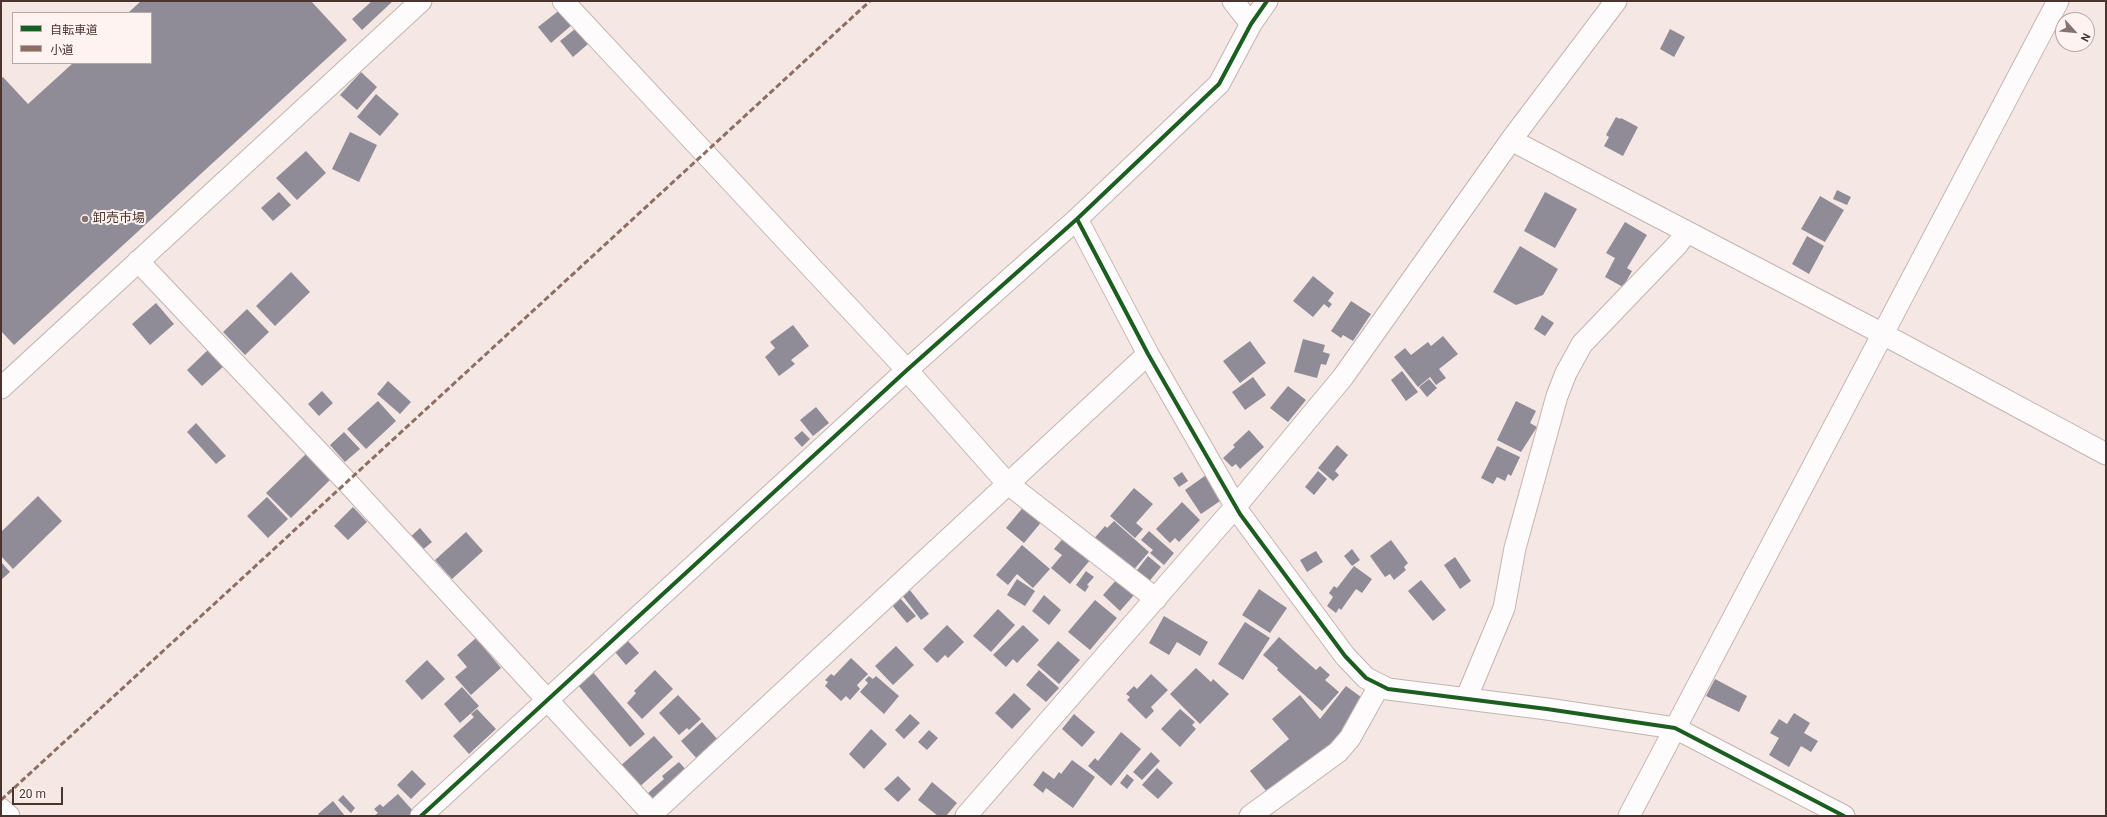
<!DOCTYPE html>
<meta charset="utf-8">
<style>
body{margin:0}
#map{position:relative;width:2107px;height:817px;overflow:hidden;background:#f4e7e4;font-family:Roboto,"Noto Sans JP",sans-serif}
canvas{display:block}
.frame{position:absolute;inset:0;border:2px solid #4a3430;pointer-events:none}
.legend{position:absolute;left:12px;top:12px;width:140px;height:52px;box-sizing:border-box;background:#fff3f1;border:1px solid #b7a7a4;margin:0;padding:5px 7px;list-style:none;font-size:12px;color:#4a3430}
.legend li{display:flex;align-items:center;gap:8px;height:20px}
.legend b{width:20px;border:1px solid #b7a7a4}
.north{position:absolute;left:2055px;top:12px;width:40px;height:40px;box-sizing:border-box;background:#fff3f1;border:1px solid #b7a7a4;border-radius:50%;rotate:117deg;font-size:11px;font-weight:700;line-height:16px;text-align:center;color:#4a3430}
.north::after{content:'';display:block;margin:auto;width:14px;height:18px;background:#86736f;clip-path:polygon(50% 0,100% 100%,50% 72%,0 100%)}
.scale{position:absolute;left:12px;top:787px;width:51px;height:18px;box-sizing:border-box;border:2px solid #4a3430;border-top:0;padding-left:5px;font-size:12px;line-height:14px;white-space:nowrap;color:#4a3430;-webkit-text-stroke:3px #fff3f1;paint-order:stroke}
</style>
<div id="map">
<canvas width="2107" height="817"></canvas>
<div class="frame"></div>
<ul class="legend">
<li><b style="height:5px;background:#1b5e20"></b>自転車道</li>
<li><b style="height:5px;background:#8d6e63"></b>小道</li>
</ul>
<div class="north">N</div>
<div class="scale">20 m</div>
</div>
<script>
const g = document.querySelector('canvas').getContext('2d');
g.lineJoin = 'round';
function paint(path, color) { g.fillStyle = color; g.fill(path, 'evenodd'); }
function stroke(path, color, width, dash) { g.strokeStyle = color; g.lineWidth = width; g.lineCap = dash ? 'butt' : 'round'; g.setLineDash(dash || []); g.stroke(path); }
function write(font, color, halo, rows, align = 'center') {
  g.font = font + ' Roboto,"Noto Sans JP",sans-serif'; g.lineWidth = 4; g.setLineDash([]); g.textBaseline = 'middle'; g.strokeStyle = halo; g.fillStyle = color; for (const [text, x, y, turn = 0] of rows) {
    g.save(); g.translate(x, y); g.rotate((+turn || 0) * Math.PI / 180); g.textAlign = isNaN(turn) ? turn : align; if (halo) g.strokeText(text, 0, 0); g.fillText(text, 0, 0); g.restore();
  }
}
paint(new Path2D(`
 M 141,1 L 311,1 L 347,40 L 14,345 L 1,331 L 1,79 L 3,77 L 28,104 L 73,63 L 151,63 L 151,13 L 128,13 Z
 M 372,1 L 393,1 L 362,30 L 352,19 Z
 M 561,9 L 573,24 L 551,43 L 538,27 Z
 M 575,29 L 588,44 L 573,57 L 560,41 Z
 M 1670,29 L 1685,37 L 1674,57 L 1660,49 Z
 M 361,72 L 377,87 L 357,110 L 340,95 Z
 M 376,94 L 399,114 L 380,136 L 357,117 Z
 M 1616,117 L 1620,119 L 1621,118 L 1638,127 L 1623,156 L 1604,146 L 1609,137 L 1606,135 Z
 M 350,132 L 377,145 L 359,182 L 332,169 Z
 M 306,151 L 326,173 L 297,200 L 276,178 Z
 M 1837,190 L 1851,197 L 1847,205 L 1833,199 Z
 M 279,192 L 291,205 L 273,221 L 261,208 Z
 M 1545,192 L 1577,209 L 1555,248 L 1524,231 Z
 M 1820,196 L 1844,210 L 1825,242 L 1801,229 Z
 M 1625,222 L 1647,235 L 1627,268 L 1632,271 L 1623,287 L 1605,277 L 1615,258 L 1606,253 Z
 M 1807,236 L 1824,246 L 1809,274 L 1792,264 Z
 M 1520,246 L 1558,269 L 1543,295 L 1516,305 L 1493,292 Z
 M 291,272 L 310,292 L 275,326 L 256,306 Z
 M 1313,276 L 1334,293 L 1328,301 L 1332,304 L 1329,308 L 1324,304 L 1313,317 L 1293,301 Z
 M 1351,301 L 1371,314 L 1353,341 L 1343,335 L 1341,338 L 1331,331 Z
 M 156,303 L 174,324 L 150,345 L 132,324 Z
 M 247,309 L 269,332 L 245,355 L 223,332 Z
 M 1542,315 L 1554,323 L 1545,336 L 1534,329 Z
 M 793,325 L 809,346 L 791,360 L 795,364 L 779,376 L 765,357 L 775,348 L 770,342 Z
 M 1443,336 L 1458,354 L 1439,369 L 1446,378 L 1436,385 L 1430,377 L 1418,387 L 1394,357 L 1405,348 L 1411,355 L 1428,342 L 1431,346 Z
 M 1303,339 L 1325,345 L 1323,352 L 1330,354 L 1326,365 L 1321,364 L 1317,378 L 1294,372 Z
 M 1250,341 L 1266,363 L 1240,383 L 1223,361 Z
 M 210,348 L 225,365 L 202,386 L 187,370 Z
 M 1402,371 L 1418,392 L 1406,401 L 1391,380 Z
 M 1253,377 L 1266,395 L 1245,410 L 1232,392 Z
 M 1429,379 L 1437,388 L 1427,397 L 1419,387 Z
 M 388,381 L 411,402 L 400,414 L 377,394 Z
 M 1288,386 L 1306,400 L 1288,422 L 1270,408 Z
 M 322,391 L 333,403 L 319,416 L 308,404 Z
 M 378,401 L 396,421 L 366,449 L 347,429 Z
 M 1516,401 L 1536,411 L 1530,423 L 1537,427 L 1521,452 L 1497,440 Z
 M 816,407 L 829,423 L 813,436 L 800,420 Z
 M 196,423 L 226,456 L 216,464 L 187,432 Z
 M 1249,430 L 1264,447 L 1240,469 L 1236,464 L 1232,467 L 1223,458 L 1235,447 L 1233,445 Z
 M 802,431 L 810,439 L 802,447 L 794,438 Z
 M 344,432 L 360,449 L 345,462 L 330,445 Z
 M 1337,445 L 1348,455 L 1335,471 L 1339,475 L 1333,481 L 1318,468 Z
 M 1497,446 L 1520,457 L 1511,476 L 1508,474 L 1505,481 L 1497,477 L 1493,484 L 1481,478 Z
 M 307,453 L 332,478 L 291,518 L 266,493 Z
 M 1318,471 L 1327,479 L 1314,495 L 1305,487 Z
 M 1182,472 L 1188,481 L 1179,487 L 1173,478 Z
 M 1209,473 L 1226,497 L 1201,514 L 1185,490 Z
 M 1134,488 L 1153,504 L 1136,523 L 1143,529 L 1135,538 L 1110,516 Z
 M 38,496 L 62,521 L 13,569 L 1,556 L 1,532 Z
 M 267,497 L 288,519 L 268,538 L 247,516 Z
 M 1182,502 L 1200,520 L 1179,542 L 1175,538 L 1170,543 L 1156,529 Z
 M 1025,505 L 1043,520 L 1024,543 L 1006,528 Z
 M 353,507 L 367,522 L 348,540 L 334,526 Z
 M 1114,521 L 1149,552 L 1130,574 L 1092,541 L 1105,526 L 1107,528 Z
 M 420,528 L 432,542 L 420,552 L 408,539 Z
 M 1149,531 L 1174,553 L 1164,565 L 1150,553 L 1153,550 L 1141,540 Z
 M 466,532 L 483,551 L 452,579 L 435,560 Z
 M 1064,537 L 1091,559 L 1070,584 L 1051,568 L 1062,555 L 1054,549 Z
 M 1391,540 L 1408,563 L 1404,567 L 1406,570 L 1394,580 L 1390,574 L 1385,577 L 1370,556 Z
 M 1022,545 L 1050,569 L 1033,588 L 1017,574 L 1008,585 L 996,575 Z
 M 1352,549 L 1360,560 L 1352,566 L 1344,556 Z
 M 1316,551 L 1323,562 L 1307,572 L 1300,560 Z
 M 1148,556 L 1161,567 L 1147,584 L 1134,574 Z
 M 1455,557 L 1471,581 L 1460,589 L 1444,565 Z
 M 1,562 L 10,572 L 1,580 Z
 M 1354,566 L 1372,579 L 1362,593 L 1356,589 L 1341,610 L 1339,608 L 1336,613 L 1327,606 L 1333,597 L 1329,593 L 1334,586 L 1337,588 Z
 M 1086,571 L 1094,577 L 1087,585 L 1089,586 L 1085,592 L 1076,585 Z
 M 1017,579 L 1035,591 L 1025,606 L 1007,595 Z
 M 1117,579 L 1134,595 L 1120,611 L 1103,595 Z
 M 1421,580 L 1446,610 L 1433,621 L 1408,591 Z
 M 909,589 L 929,614 L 921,620 L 902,595 Z
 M 1259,589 L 1287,608 L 1270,633 L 1242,615 Z
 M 1044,595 L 1061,610 L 1049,625 L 1032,611 Z
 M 899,597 L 916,616 L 907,623 L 891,604 Z
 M 1095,600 L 1117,618 L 1090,650 L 1068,632 Z
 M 998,609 L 1015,625 L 991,652 L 973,636 Z
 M 1164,616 L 1208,642 L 1200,656 L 1177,642 L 1169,655 L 1149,643 Z
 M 1245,622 L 1270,638 L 1243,680 L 1218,664 Z
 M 947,625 L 964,642 L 948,658 L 945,655 L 937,663 L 923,649 Z
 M 1023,625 L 1039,640 L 1017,663 L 1013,659 L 1006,667 L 993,655 Z
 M 1279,637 L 1316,670 L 1320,666 L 1330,675 L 1325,680 L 1339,692 L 1322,711 L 1277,670 L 1278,668 L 1263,655 Z
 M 476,638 L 501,668 L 471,695 L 455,677 L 467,667 L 457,655 Z
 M 628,641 L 639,653 L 626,665 L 615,652 Z
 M 1058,641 L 1080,660 L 1059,684 L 1037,665 Z
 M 896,646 L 914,665 L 893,685 L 875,666 Z
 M 851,658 L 868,674 L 857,685 L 860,689 L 850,700 L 846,696 L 841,701 L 825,686 L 828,682 L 825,680 L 831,674 L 834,676 Z
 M 427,660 L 445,679 L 422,700 L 405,681 Z
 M 1196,668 L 1211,682 L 1213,679 L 1229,694 L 1200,724 L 1170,694 Z
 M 655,670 L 673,689 L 642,719 L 627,703 L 636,693 L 634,691 Z
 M 1039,670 L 1059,688 L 1046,702 L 1026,685 Z
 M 592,671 L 645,734 L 630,747 L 577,684 Z
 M 1151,674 L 1168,690 L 1151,707 L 1154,711 L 1146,719 L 1127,700 L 1130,697 L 1126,694 L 1134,686 L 1137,689 Z
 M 869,676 L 873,679 L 876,676 L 899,696 L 884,714 L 860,692 L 868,683 L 865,680 Z
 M 1715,679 L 1747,696 L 1739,712 L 1706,696 Z
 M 1346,686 L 1365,700 L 1340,736 L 1314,758 L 1266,791 L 1250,771 L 1289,739 L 1272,719 L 1300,695 L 1320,719 Z
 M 462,687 L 479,706 L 460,723 L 444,704 Z
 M 1014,693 L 1031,709 L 1012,729 L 995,713 Z
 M 678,695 L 701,719 L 689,730 L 687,728 L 679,735 L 659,713 Z
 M 477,709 L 496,729 L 469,754 L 453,736 L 474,717 L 471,714 Z
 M 1180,709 L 1195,722 L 1192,725 L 1196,729 L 1180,747 L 1161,729 Z
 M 1794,713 L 1810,723 L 1804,733 L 1818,741 L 1811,752 L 1801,746 L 1789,767 L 1769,755 L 1779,738 L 1770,733 L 1779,719 L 1787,724 Z
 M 910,714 L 920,723 L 904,739 L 895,730 Z
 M 1074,714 L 1095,732 L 1082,747 L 1062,729 Z
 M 702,722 L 720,742 L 699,761 L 681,741 Z
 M 871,729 L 887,744 L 864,769 L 849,754 Z
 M 929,730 L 938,738 L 927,750 L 918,742 Z
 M 1121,732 L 1141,749 L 1111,786 L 1088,766 L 1095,758 L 1098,761 Z
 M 654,736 L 673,757 L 637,789 L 618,768 Z
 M 1151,752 L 1160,761 L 1142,780 L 1133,772 Z
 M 1072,760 L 1095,777 L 1073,808 L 1046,788 L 1043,793 L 1033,785 L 1043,771 L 1054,779 L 1059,772 L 1061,774 Z
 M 679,762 L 688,772 L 654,802 L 647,794 L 664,779 L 662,776 Z
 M 1157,768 L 1173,783 L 1158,799 L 1142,785 Z
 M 412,770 L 426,784 L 411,799 L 397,785 Z
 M 1127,774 L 1134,780 L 1127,789 L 1120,783 Z
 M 898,776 L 911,789 L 898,802 L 884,789 Z
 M 932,782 L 957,803 L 946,816 L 938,816 L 918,800 Z
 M 398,794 L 414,812 L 410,816 L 374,816 L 378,813 L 374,809 L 380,804 L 383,807 Z
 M 343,795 L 355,808 L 351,813 L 338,800 Z
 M 333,801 L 345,816 L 320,816 L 318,814 Z`), '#908c97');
const minor = new Path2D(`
 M 563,1 L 907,370 L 1007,483 L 1156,599
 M 1233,1 L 1251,24
 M 1511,140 L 1881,333 L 2106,454
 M 1077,219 L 1148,354 L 1240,514 L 1345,656 L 1366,678 L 1388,689 L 1547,709 L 1675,728 L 1844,816
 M 138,261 L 347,482 L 654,816
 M 1,388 L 421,1
 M 1466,699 L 1504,608 L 1515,548 L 1557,396 L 1566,373 L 1582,344 L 1677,245 L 1686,233
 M 1,809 L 9,816
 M 652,814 L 1148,354
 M 421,816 L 907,370 L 1077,219 L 1219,84 L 1251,24 L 1267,1
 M 966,816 L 1236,506 L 1343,377 L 1511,140 L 1616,1
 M 1250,816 L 1338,752 L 1350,738 L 1379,686
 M 1629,816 L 2058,1`);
stroke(minor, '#c4b4b1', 23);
stroke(minor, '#fdfbfb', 21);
stroke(new Path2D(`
 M 1,800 L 870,1`), '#8d6e63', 3, [6, 3]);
stroke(new Path2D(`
 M 1077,219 L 1148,354 L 1240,514 L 1345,656 L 1366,678 L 1388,689 L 1547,709 L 1675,728 L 1844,816
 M 421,816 L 907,370 L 1077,219 L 1219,84 L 1251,24 L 1267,1`), '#1b5e20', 4);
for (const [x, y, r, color] of [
 [85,219,4,"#86736f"]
]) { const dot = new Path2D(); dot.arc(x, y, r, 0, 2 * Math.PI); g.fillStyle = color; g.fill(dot); stroke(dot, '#fff3f1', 1.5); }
write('13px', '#4a3430', '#fff3f1', [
 ["卸売市場",93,219]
], 'left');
</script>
